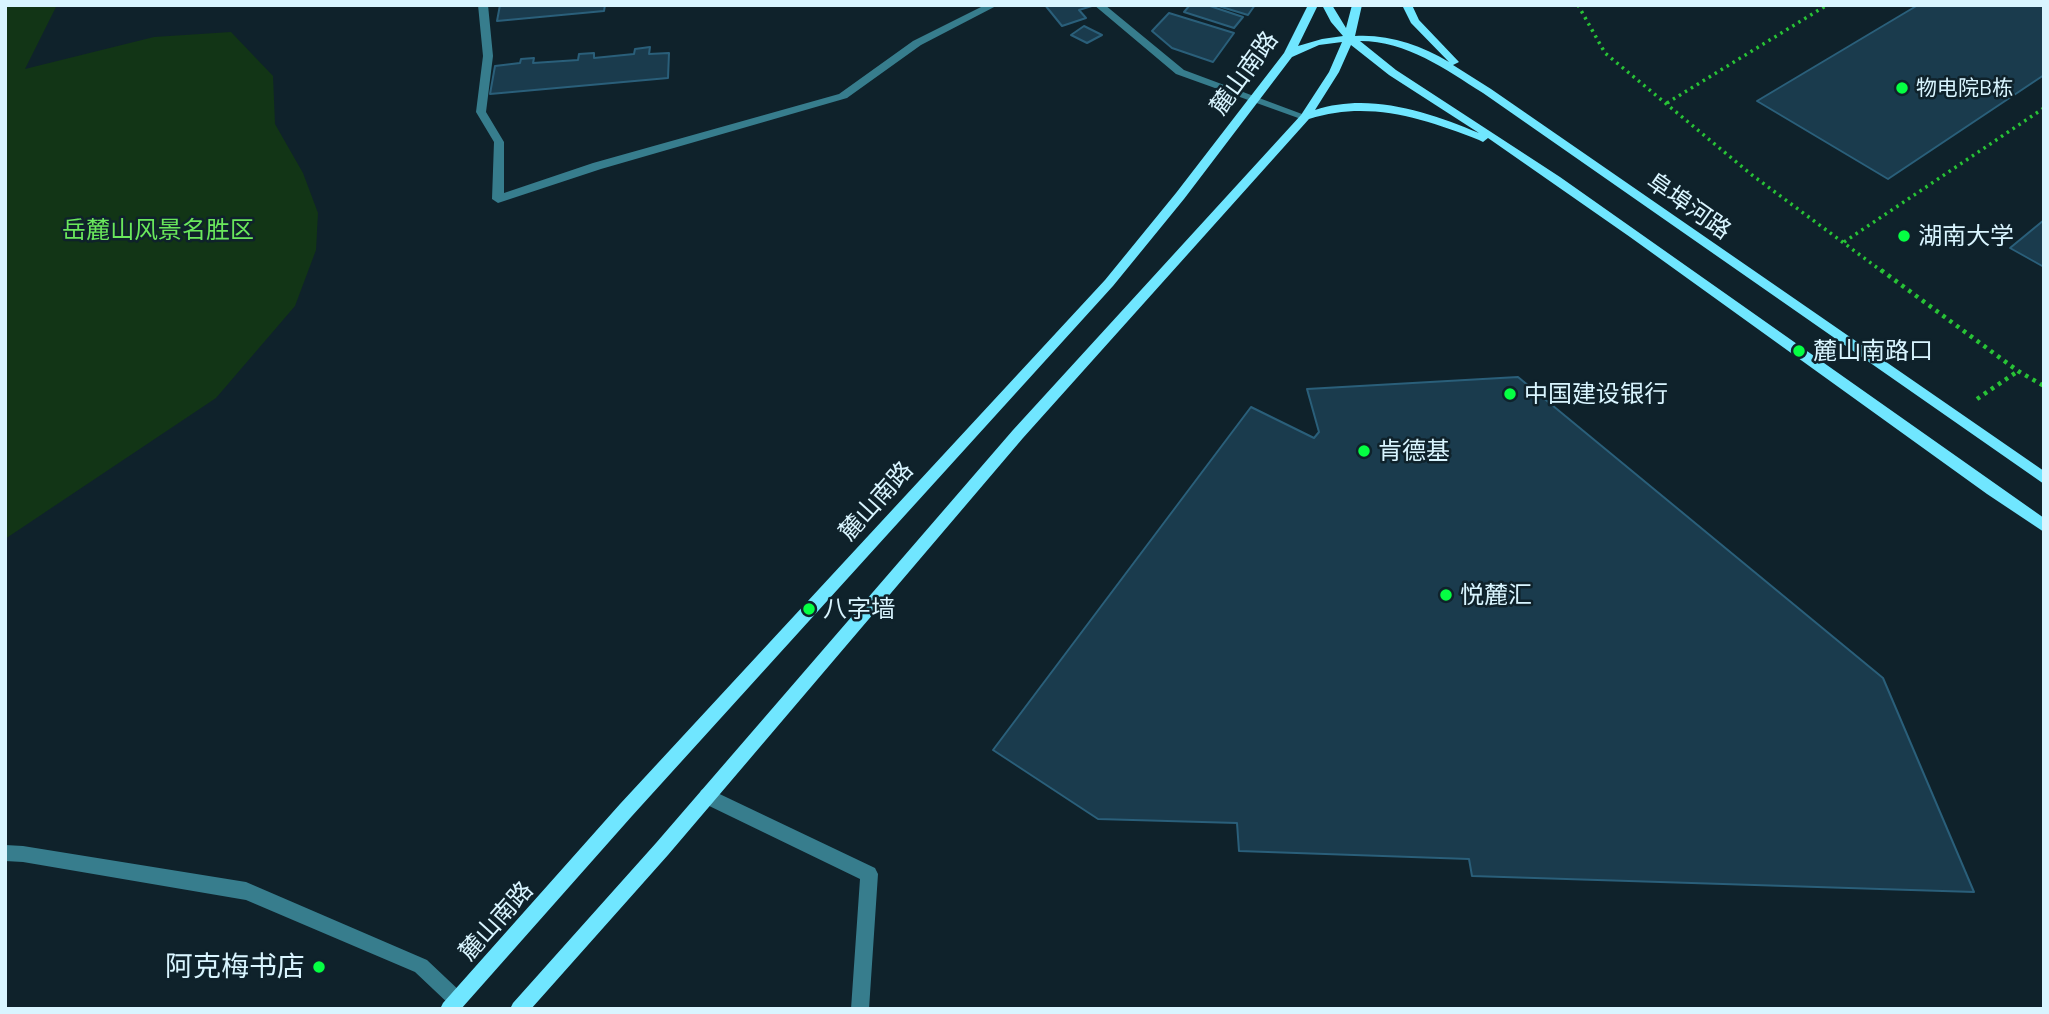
<!DOCTYPE html>
<meta charset="utf-8">
<style>
body{margin:0}
#map{position:relative;width:2049px;height:1014px;overflow:hidden;background:#0f222b;font-family:Barlow,sans-serif}
canvas{display:block}
.frame{position:absolute;inset:0;border:7px solid #d9f5ff;pointer-events:none}
</style>
<div id="map">
<canvas width="2049" height="1014"></canvas>
<div class="frame"></div>
</div>
<script>
const g = document.querySelector('canvas').getContext('2d');
g.lineJoin = 'round';
function paint(path, color) { g.fillStyle = color; g.fill(path, 'evenodd'); }
function stroke(path, color, width, dash) { g.strokeStyle = color; g.lineWidth = width; g.lineCap = dash ? 'butt' : 'round'; g.setLineDash(dash || []); g.stroke(path); }
function write(font, color, halo, rows, align = 'center') {
  g.font = font + ' Barlow,"Noto Sans SC",sans-serif'; g.lineWidth = 5; g.setLineDash([]); g.textBaseline = 'middle'; g.strokeStyle = halo; g.fillStyle = color; for (const [text, x, y, turn = 0] of rows) {
    g.save(); g.translate(x, y); g.rotate((+turn || 0) * Math.PI / 180); g.textAlign = isNaN(turn) ? turn : align; if (halo) g.strokeText(text, 0, 0); g.fillText(text, 0, 0); g.restore();
  }
}
paint(new Path2D(`
 M 5,5 L 57,5 L 25,69 L 154,37 L 231,32 L 273,76 L 275,124 L 303,173 L 318,213 L 316,250 L 295,306 L 216,398 L 5,539 Z`), '#123516');
const building = new Path2D(`
 M 500,5 L 605,5 L 604,11 L 497,21 Z
 M 1045,5 L 1095,5 L 1079,10 L 1086,18 L 1062,26 Z
 M 1190,5 L 1207,5 L 1243,17 L 1234,28 L 1184,12 Z
 M 1215,5 L 1255,5 L 1248,15 Z
 M 1918,5 L 2044,5 L 2044,75 L 1888,179 L 1757,101 Z
 M 1169,13 L 1234,33 L 1213,62 L 1172,48 L 1152,31 Z
 M 1084,26 L 1102,35 L 1087,43 L 1071,35 Z
 M 650,47 L 649,54 L 669,53 L 668,78 L 490,94 L 495,66 L 520,63 L 521,59 L 534,58 L 533,63 L 578,60 L 579,54 L 594,53 L 594,58 L 634,54 L 635,49 Z
 M 2044,220 L 2044,267 L 2010,248 Z
 M 1518,377 L 1883,678 L 1974,892 L 1472,876 L 1469,859 L 1239,851 L 1237,823 L 1098,819 L 993,750 L 1251,407 L 1314,438 L 1319,432 L 1307,389 Z`);
paint(building, '#1a3b4d');
stroke(building, '#2a5f7a', 2);
stroke(new Path2D(`
 M 1578,5 L 1605,53 L 1752,175 L 1883,272
 M 1667,103 L 1827,5
 M 1844,242 L 2044,108`), '#28c336', 3.5, [2.5, 4.5]);
stroke(new Path2D(`
 M 1881,270 L 2018,371 L 2044,386
 M 1977,399 L 2018,371`), '#28c336', 4.5, [3.5, 5]);
paint(new Path2D(`
 M 5,845 L 23,846 L 246,882 L 427,960 L 463,994 L 466,1000 L 463,1006 L 458,1009 L 451,1006 L 415,972 L 246,900 L 23,862 L 5,861 Z`), '#377d8d');
paint(new Path2D(`
 M 478,5 L 488,5 L 493,56 L 486,112 L 504,142 L 504,193 L 593,163 L 839,94 L 913,41 L 985,5 L 998,5 L 921,45 L 847,98 L 601,169 L 498,203 L 492,199 L 494,142 L 476,112 L 483,56 Z
 M 1094,5 L 1105,5 L 1184,70 L 1310,117 L 1309,119 L 1301,119 L 1176,74 Z
 M 707,788 L 875,868 L 878,874 L 869,1009 L 851,1009 L 860,879 L 701,802 L 699,796 L 701,790 Z`), '#377d8d');
paint(new Path2D(`
 M 1308,5 L 1318,5 L 1298,46 L 1322,39 L 1343,36 L 1331,22 L 1322,5 L 1332,5 L 1346,28 L 1352,5 L 1362,5 L 1355,36 C 1389,34 1420,45 1449,62 L 1411,23 L 1402,5 L 1412,5 L 1419,20 L 1459,62 L 1453,65 L 1491,89 L 2044,471 L 2044,484 L 1483,93 C 1445,69 1407,41 1360,41 L 1396,70 L 1560,177 L 2044,518 L 2044,532 L 1987,494 L 1630,237 L 1488,138 L 1483,142 L 1479,140 C 1423,118 1368,100 1309,119 L 1023,438 L 668,855 L 531,1009 L 510,1009 L 513,1003 L 656,843 L 1013,430 L 1301,115 L 1329,72 L 1342,42 L 1319,45 L 1292,57 L 1184,199 L 1113,286 L 632,816 L 461,1009 L 440,1009 L 443,1003 L 620,804 L 1105,280 L 1176,193 L 1284,53 ZM 1351,45 L 1389,75 L 1479,133 C 1428,112 1370,92 1315,110 L 1339,72 Z`), '#70e6ff');
for (const [x, y, r, color] of [
 [1902,88,7,"#05ff43"],
 [1904,236,7,"#05ff43"],
 [1799,351,7,"#05ff43"],
 [1510,394,7,"#05ff43"],
 [1364,451,7,"#05ff43"],
 [1446,595,7,"#05ff43"],
 [809,609,7,"#05ff43"],
 [319,967,7,"#05ff43"]
]) { const dot = new Path2D(); dot.arc(x, y, r, 0, 2 * Math.PI); g.fillStyle = color; g.fill(dot); stroke(dot, '#0f222b', 2.5); }
write('21px', '#d9f5ff', '#0f222b', [
 ["物电院B栋",1916,88]
], 'left');
write('24px', '#d9f5ff', '#0f222b', [
 ["麓山南路",1244,73,-54],
 ["阜埠河路",1689,206,35],
 ["麓山南路",876,501,-48],
 ["麓山南路",496,921,-48]
]);
write('24px', '#6ae85c', '#0f222b', [
 ["岳麓山风景名胜区",158,230]
]);
write('24px', '#d9f5ff', '#0f222b', [
 ["湖南大学",1918,236],
 ["麓山南路口",1813,351],
 ["中国建设银行",1524,394],
 ["肯德基",1378,451],
 ["悦麓汇",1460,595],
 ["八字墙",823,609]
], 'left');
write('28px', '#d9f5ff', '#0f222b', [
 ["阿克梅书店",305,967]
], 'right');
</script>
